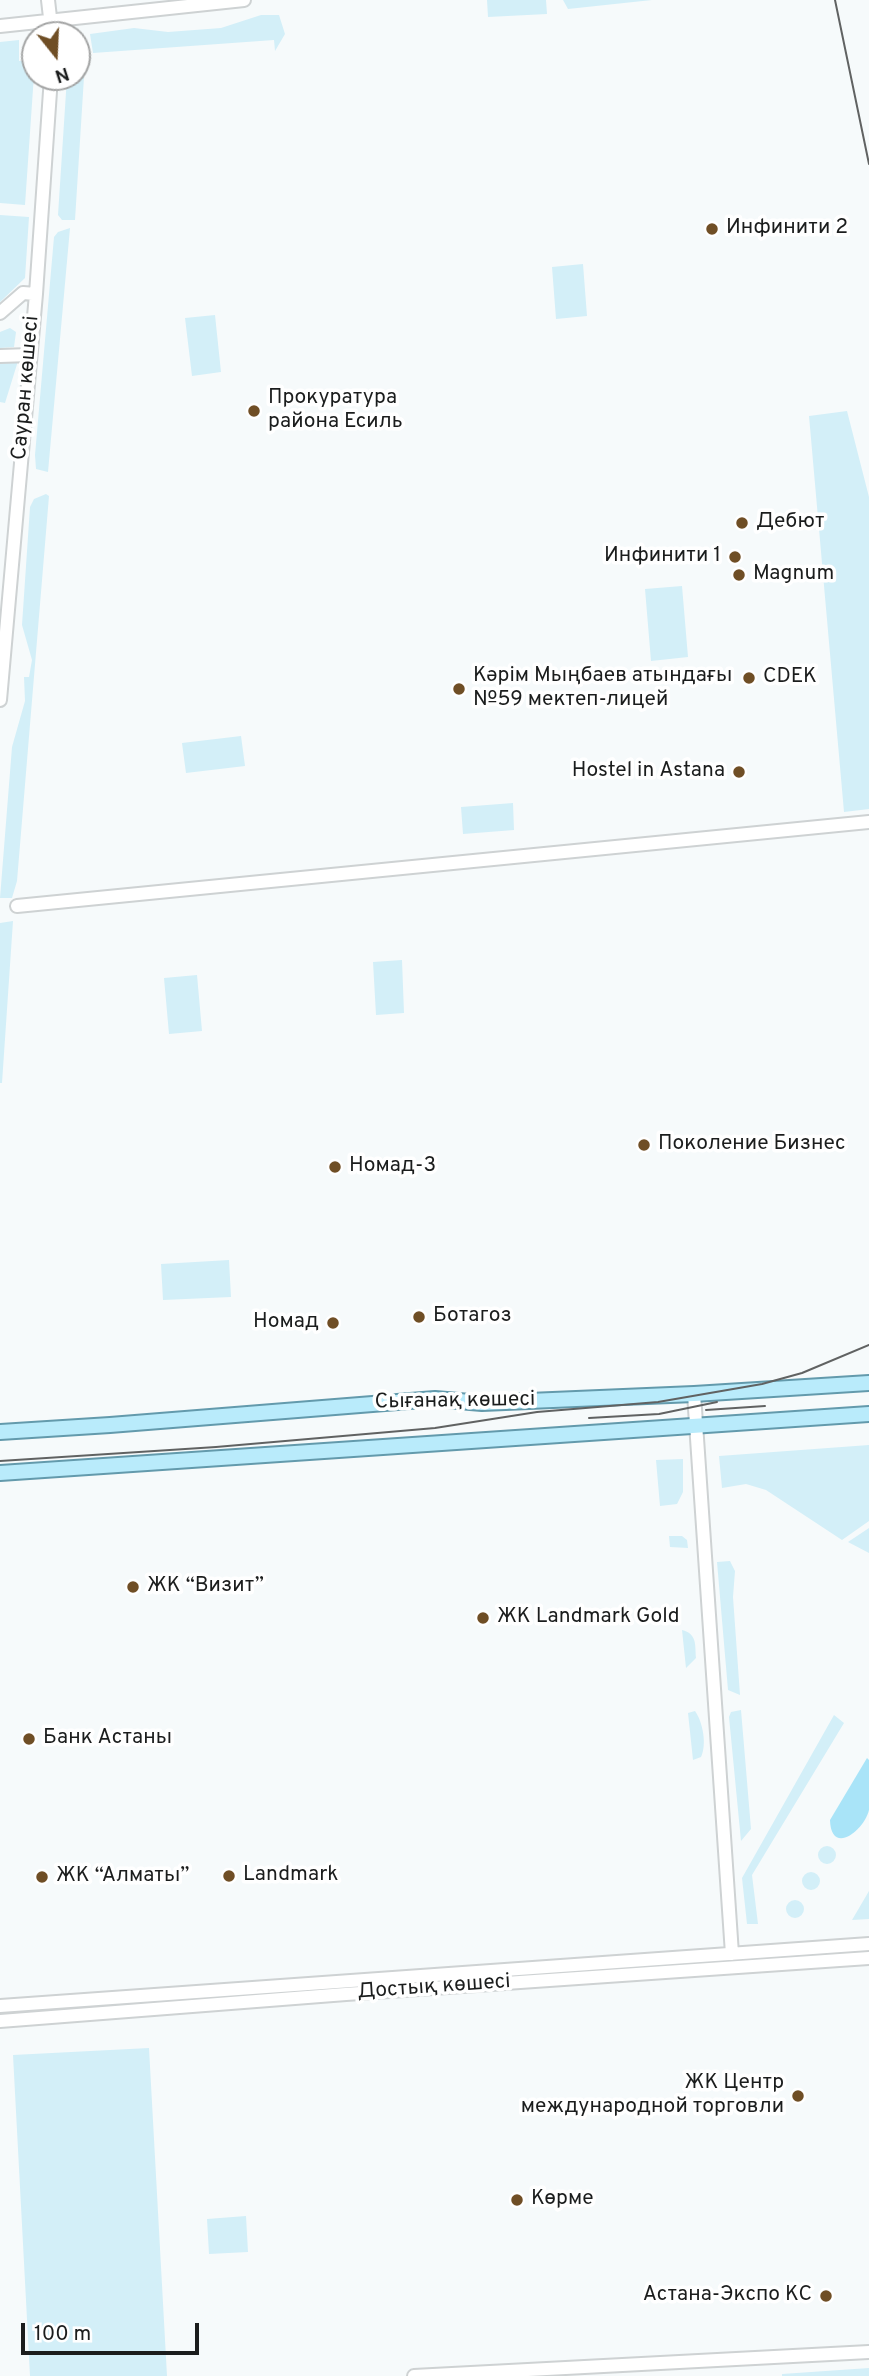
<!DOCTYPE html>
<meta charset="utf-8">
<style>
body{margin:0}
#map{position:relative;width:869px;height:2376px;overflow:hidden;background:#f6fafb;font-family:Overpass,sans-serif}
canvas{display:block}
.north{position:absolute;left:21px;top:21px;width:70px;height:70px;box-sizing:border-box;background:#fff;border:2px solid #a4a5a5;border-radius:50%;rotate:162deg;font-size:19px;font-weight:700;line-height:28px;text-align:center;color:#1b1d1d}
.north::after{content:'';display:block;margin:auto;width:24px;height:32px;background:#6f4e25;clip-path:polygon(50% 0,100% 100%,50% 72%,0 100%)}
.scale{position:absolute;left:21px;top:2323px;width:178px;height:32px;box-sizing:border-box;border:4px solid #1b1d1d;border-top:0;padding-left:9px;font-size:21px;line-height:24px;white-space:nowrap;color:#1b1d1d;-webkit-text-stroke:5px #fff;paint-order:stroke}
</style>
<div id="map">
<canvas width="869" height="2376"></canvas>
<div class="north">N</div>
<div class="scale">100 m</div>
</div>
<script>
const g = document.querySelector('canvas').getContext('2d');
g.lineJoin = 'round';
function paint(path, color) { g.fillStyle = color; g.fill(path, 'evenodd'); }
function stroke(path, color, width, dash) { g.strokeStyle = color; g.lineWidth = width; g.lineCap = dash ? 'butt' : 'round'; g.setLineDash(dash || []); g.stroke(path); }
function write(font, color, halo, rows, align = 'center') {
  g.font = font + ' Overpass,sans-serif'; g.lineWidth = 7; g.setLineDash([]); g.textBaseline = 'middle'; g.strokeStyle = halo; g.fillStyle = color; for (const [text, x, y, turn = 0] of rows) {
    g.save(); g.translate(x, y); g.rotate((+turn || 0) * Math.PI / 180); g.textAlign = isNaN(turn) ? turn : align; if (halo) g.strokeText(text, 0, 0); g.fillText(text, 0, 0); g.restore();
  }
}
paint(new Path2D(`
 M 487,0 L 546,0 L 547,14 L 488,17 Z
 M 563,0 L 652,0 L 568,9 Z
 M 261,15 L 279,15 L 285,34 L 275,51 L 274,40 L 93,53 L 90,34 L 134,28 L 168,32 L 221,28 Z
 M 19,40 L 19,61 L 35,60 L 25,205 L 0,203 L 0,42 Z
 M 77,70 L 84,77 L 75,220 L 62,220 L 58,215 L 67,77 L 77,77 Z
 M 0,215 L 29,217 L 25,278 L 0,302 Z
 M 70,228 L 48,472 L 36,469 L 35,455 L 54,237 L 58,232 Z
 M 583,264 L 587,316 L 556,319 L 552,267 Z
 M 215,315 L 221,372 L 192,376 L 185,318 Z
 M 10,328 L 16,332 L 14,347 L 0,348 L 0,332 Z
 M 0,361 L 18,361 L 5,403 L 0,402 Z
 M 847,411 L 869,497 L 869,809 L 844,812 L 809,416 Z
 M 46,494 L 49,496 L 17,881 L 12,898 L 0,898 L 12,747 L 25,701 L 24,677 L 29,677 L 32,660 L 22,625 L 30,507 L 34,499 Z
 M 682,586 L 688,657 L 651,661 L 645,589 Z
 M 241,736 L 245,766 L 186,773 L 182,743 Z
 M 513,803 L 514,830 L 463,834 L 461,807 Z
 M 13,921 L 2,1083 L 0,1083 L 0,923 Z
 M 402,960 L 404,1013 L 376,1015 L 373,962 Z
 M 197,975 L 202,1031 L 169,1034 L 164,978 Z
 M 229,1260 L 231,1297 L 163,1300 L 161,1264 Z
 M 869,1445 L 869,1521 L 842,1540 L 766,1490 L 746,1484 L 722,1488 L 719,1456 Z
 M 683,1459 L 683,1492 L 677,1504 L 660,1506 L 656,1460 Z
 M 869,1528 L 869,1553 L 848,1542 Z
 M 669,1536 L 682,1536 L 687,1540 L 688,1548 L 670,1547 Z
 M 730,1561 L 735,1571 L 733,1597 L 740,1695 L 728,1690 L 717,1562 Z
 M 682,1630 C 697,1634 695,1644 696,1658 L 686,1668 Z
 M 741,1710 L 751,1829 L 741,1841 L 729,1717 L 731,1712 Z
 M 695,1711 C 703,1722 707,1745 701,1757 L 693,1760 L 688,1713 Z
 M 834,1715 L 844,1723 L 752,1875 L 758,1924 L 747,1924 L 742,1878 Z
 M818 1855a9 9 0 1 1 18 0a9 9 0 1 1-18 0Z
 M802 1881a9 9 0 1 1 18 0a9 9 0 1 1-18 0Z
 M 869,1891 L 869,1919 L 852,1920 Z
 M786 1909a9 9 0 1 1 18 0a9 9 0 1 1-18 0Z
 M 149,2048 L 167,2376 L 30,2376 L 13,2055 Z
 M 246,2216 L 248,2252 L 209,2254 L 207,2219 Z
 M 869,2368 L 869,2376 L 782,2376 L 782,2374 Z`), '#d3eff8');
paint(new Path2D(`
 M 867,1758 L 869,1760 C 869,1775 869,1795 869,1810 C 864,1831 831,1856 830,1820 Z`), '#a9e4f8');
const minor = new Path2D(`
 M 48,0 L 52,35
 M 0,26 L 244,0
 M 0,313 L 23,293 L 36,294
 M 0,356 L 30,355
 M 0,700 L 36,294 L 51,77
 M 17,906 L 869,822
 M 694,1394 L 732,1954
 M 0,2006 L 869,1944
 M 0,2021 L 346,1994 L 869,1958
 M 414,2376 L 869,2352`);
const major = new Path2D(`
 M 0,1432 L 110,1425 L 435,1399 L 482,1403 L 694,1394 L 869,1383
 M 0,1473 L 869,1414`);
stroke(minor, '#ced2d3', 16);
stroke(major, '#639aac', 18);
stroke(minor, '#fff', 12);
stroke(major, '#b9ebfb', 14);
stroke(new Path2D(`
 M 835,0 L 869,164
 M 706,1410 L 765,1406
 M 589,1418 L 659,1414 L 717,1402
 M 0,1461 L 216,1447 L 435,1428 L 537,1412 L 658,1402 L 762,1384 L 802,1373 L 869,1345`), '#606262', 2);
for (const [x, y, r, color] of [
 [712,229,7,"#6f4e25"],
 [254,411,7,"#6f4e25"],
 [742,523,7,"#6f4e25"],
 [735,557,7,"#6f4e25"],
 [739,575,7,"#6f4e25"],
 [749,678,7,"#6f4e25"],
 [459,689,7,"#6f4e25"],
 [739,772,7,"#6f4e25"],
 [644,1145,7,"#6f4e25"],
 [335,1167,7,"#6f4e25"],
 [419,1317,7,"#6f4e25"],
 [333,1323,7,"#6f4e25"],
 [133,1587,7,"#6f4e25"],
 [483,1618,7,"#6f4e25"],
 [29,1739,7,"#6f4e25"],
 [229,1876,7,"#6f4e25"],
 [42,1877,7,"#6f4e25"],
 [798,2096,7,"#6f4e25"],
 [517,2200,7,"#6f4e25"],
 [826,2296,7,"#6f4e25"]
]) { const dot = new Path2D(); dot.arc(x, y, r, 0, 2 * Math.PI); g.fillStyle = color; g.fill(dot); stroke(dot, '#fff', 2.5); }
write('21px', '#1b1d1d', '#fff', [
 ["Инфинити 2",726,229],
 ["Прокуратура",268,399],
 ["района Есиль",268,423],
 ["Дебют",756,523],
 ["Инфинити 1",721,557,"right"],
 ["Magnum",753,575],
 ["Кәрім Мыңбаев атындағы",473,677],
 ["№59 мектеп-лицей",473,701],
 ["CDEK",763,678],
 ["Hostel in Astana",725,772,"right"],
 ["Поколение Бизнес",658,1145],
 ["Номад-3",349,1167],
 ["Ботагоз",433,1317],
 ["Номад",319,1323,"right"],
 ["ЖК “Визит”",147,1587],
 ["ЖК Landmark Gold",497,1618],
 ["Банк Астаны",43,1739],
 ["Landmark",243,1876],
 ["ЖК “Алматы”",56,1877],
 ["ЖК Центр",784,2084,"right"],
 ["международной торговли",784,2108,"right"],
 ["Көрме",531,2200],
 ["Астана-Экспо КС",812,2296,"right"]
], 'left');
write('21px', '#1b1d1d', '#fff', [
 ["Сауран көшесі",27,388,-85],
 ["Сығанақ көшесі",455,1402,-1],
 ["Достық көшесі",434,1988,-4]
]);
</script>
